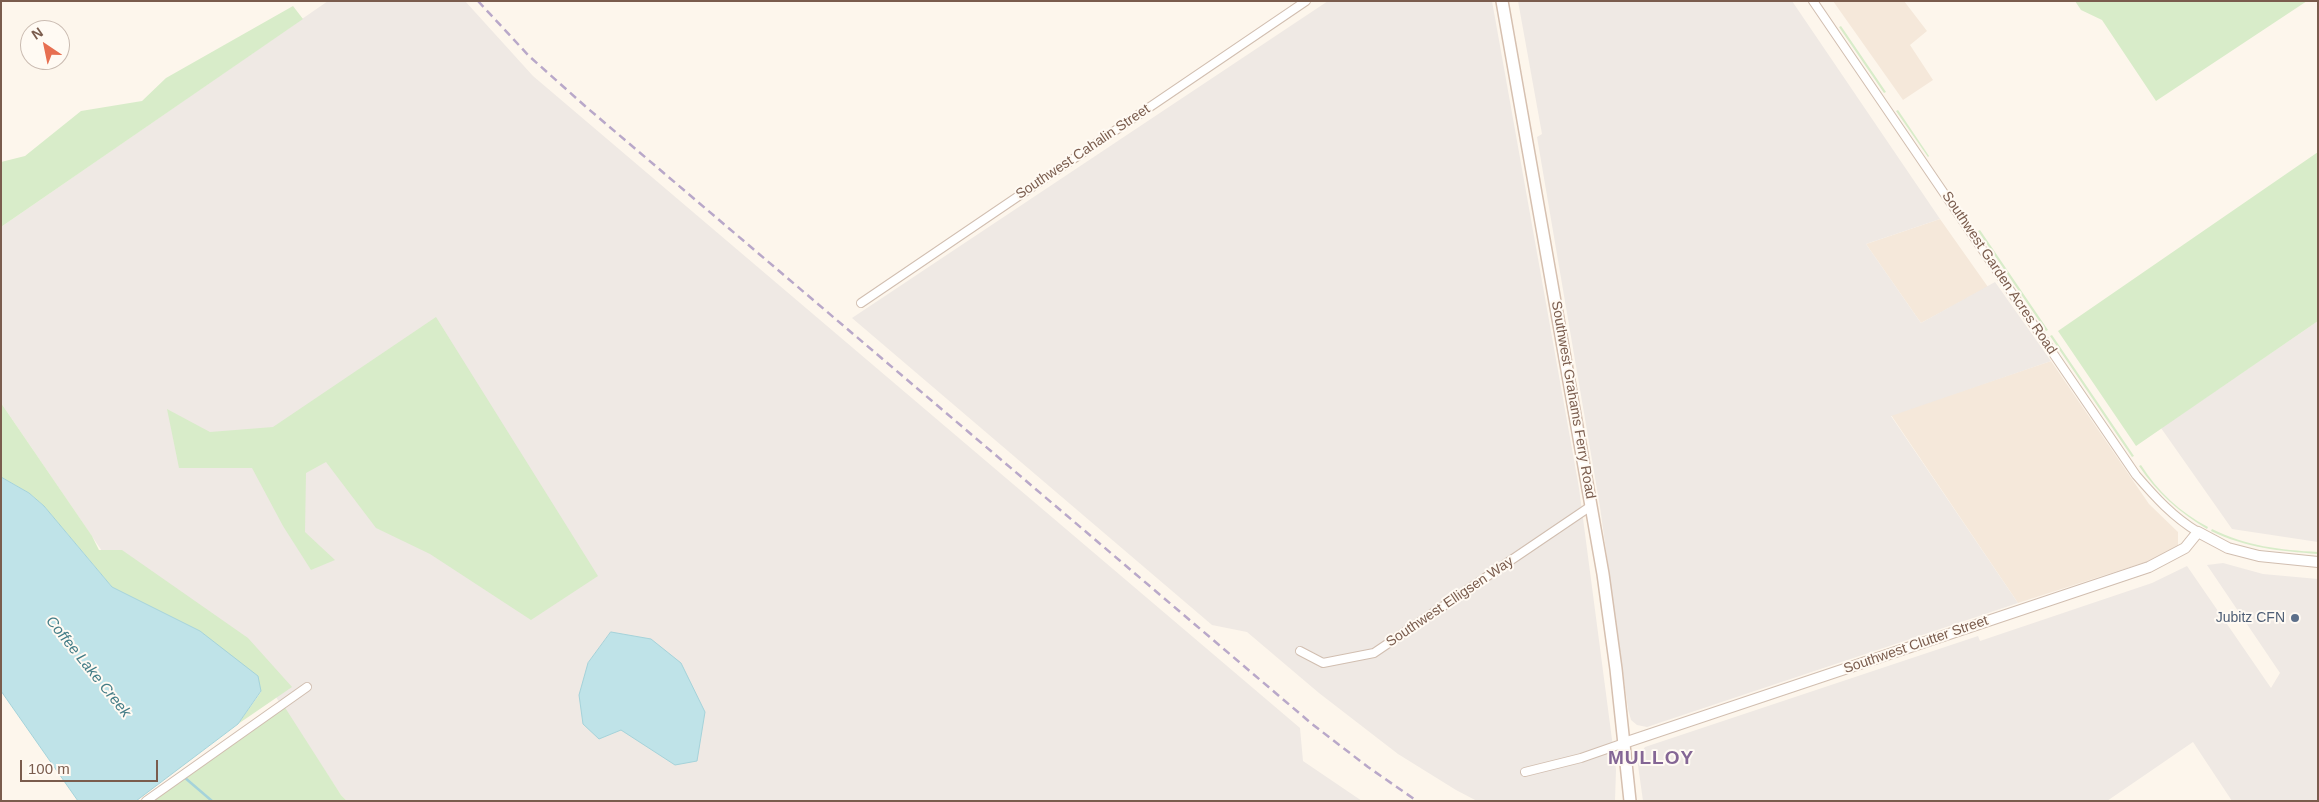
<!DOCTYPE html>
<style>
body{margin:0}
#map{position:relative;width:2319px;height:802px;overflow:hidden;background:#fdf6ec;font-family:Helvetica,sans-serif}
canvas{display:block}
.frame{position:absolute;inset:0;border:2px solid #7a5c4d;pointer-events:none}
.north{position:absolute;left:20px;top:20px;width:50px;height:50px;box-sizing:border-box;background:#fffaf3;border:1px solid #cabbb1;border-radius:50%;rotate:326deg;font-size:14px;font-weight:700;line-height:20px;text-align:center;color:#7a5c4d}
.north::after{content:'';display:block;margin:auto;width:18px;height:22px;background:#e76f51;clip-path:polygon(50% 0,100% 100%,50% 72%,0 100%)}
.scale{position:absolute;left:20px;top:760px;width:138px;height:22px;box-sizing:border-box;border:2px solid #7a5c4d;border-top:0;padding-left:6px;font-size:15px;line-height:18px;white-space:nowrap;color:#7a5c4d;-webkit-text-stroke:4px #fffaf3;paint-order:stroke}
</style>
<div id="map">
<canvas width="2319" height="802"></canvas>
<div class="frame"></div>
<div class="north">N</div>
<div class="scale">100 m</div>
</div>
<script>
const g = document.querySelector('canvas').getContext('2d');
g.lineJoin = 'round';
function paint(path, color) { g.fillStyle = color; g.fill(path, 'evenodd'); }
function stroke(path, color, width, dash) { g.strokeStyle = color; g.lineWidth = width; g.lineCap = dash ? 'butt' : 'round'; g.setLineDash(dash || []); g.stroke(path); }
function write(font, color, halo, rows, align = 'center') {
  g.font = font + ' Helvetica,sans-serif'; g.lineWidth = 4; g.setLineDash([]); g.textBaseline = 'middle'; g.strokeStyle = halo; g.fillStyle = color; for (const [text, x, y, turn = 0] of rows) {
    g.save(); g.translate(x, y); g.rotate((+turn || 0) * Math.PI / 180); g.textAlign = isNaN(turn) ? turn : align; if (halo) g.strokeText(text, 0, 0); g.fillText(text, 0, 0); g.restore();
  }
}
paint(new Path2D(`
 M 1833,1 L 1904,1 L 1927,31 L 1910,45 L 1933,80 L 1903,100 Z
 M 1940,219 L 1988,287 L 1921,323 L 1866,244 Z
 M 2051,361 L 2149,504 L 2178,532 L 2178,547 L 2158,558 L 2018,603 L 1891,415 Z`), '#f5e8da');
paint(new Path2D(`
 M 328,1 L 465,1 L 533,76 L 1300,728 L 1303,761 L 1362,801 L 347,801 L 341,795 L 248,655 L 104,554 L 1,403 L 1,227 Z
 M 1328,1 L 1492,1 L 1579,488 L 1616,770 L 1615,801 L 1477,801 L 1456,790 L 1398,754 L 1319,693 L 1247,632 L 1212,625 L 852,318 Z
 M 1518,1 L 1792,1 L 1940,219 L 1866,244 L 1921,323 L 1995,282 L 2051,361 L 1891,416 L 2018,603 L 1647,727 L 1637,725 L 1631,720 L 1628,709 L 1600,507 L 1537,137 L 1542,134 Z
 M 2318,321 L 2318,542 L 2232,529 L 2161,428 Z
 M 2223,563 L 2263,574 L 2318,579 L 2318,801 L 2232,801 L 2193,742 L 2107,801 L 1643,801 L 1637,758 L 1645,747 L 1978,636 L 1980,641 L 2152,583 L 2187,566 L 2271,688 L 2280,673 L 2207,565 Z`), '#efe9e4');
paint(new Path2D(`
 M 2075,1 L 2307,1 L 2156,101 L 2102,20 L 2081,10 Z
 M 293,6 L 303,19 L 1,227 L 1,162 L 25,156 L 81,111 L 142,101 L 166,78 Z
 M 1841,26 L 1886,92 L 1884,93 L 1839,27 Z
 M 1898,110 L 1929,156 L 1928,157 L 1896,111 Z
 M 2318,152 L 2318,321 L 2136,446 L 2058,331 Z
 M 1980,230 L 2048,330 L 2046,331 L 1978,231 Z
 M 436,317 L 598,576 L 531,620 L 430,554 L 376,528 L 326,462 L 306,473 L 305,532 L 335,560 L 311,570 L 283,526 L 252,468 L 179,468 L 167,409 L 210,432 L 273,427 Z
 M 2052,335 L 2134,456 L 2132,457 L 2050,336 Z
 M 1,403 L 92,536 L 99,550 L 122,550 L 248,638 L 292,687 L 238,724 L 261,692 L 200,631 L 112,587 L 44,506 L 29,493 L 1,477 Z
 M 2141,465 C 2158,492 2180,512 2208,527 L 2207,529 C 2179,512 2157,493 2139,466 Z
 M 2212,529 C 2246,546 2280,550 2318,552 L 2318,554 C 2280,551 2246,548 2211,531 Z
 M 284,706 L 341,795 L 347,801 L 151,801 Z`), '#d8ecc9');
const water = new Path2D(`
 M 1,477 L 29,493 L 44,506 L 112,587 L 200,631 L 258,676 L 261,691 L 238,724 L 136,801 L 78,801 L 1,691 Z
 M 611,632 L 651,639 L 681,663 L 705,712 L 697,761 L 675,765 L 621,730 L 599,739 L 583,724 L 579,695 L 588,663 Z`);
paint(water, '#bfe3e8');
stroke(water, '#a5d3da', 1);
stroke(new Path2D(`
 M 184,777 L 212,801`), '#a5d3da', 2.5);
const minor = new Path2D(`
 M 1813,1 L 2136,475 C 2155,497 2173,517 2198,532
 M 861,303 L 1306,1
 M 1300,651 L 1323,663 L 1374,653 L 1591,506
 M 1525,772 L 1581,758 L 1624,743
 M 146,801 L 307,687`);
const tertiary = new Path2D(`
 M 1624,743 L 2149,567 L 2185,548 L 2198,532 L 2228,548 L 2259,556 L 2318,562`);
const secondary = new Path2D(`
 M 1502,1 L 1603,574 L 1616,669 L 1630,801`);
stroke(minor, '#d1beb0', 10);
stroke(tertiary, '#d1beb0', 12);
stroke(secondary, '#d6c0b0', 14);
stroke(minor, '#fff', 8);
stroke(tertiary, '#fff', 10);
stroke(secondary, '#fff', 11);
stroke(new Path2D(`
 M 478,1 L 529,56 L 585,106 L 1312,724 L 1368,767 L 1417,801`), '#b9a8c9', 2.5, [8, 5]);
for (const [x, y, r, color] of [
 [2295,618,5,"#5c6f8a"]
]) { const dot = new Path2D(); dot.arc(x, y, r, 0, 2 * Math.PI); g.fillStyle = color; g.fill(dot); stroke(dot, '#fffaf3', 2); }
write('14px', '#7a5c4d', '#fffaf3', [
 ["Southwest Cahalin Street",1083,152,-34],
 ["Southwest Garden Acres Road",1999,273,56],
 ["Southwest Grahams Ferry Road",1573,400,80],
 ["Southwest Elligsen Way",1450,602,-34],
 ["Southwest Clutter Street",1916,645,-19]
]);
write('14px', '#4e5e75', '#fffaf3', [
 ["Jubitz CFN",2285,618]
], 'right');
write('italic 15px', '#437c86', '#fffaf3', [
 ["Coffee Lake Creek",88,667,51]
]);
g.letterSpacing = '1px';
write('bold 19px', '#846695', '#fffaf3', [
 ["MULLOY",1651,759]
]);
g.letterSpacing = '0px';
</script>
